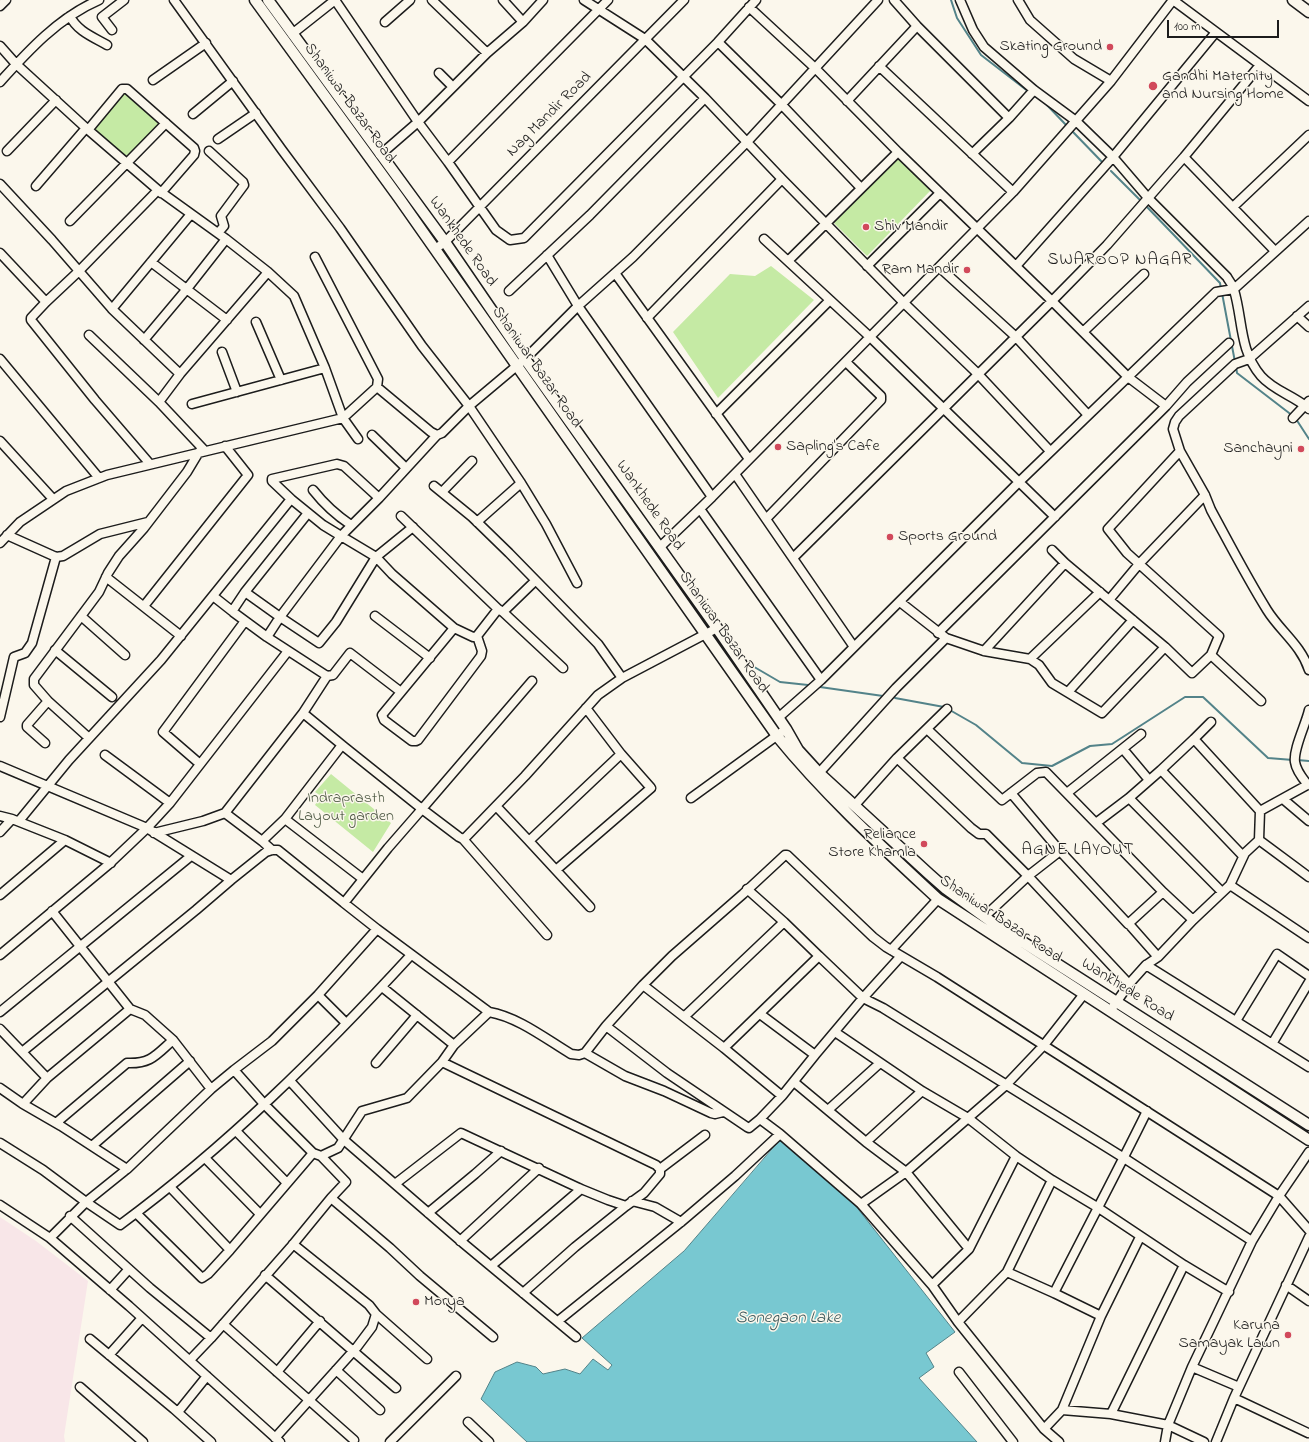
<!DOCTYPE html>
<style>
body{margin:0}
#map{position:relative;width:1309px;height:1442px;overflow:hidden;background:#fbf7ec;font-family:"Indie Flower",sans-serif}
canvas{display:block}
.scale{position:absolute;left:1167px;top:20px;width:112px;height:18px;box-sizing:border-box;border:2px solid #1c1c1c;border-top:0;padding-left:5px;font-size:12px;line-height:14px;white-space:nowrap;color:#1c1c1c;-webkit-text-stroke:3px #fbf7ec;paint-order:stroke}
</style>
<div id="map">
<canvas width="1309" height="1442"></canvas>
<div class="scale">100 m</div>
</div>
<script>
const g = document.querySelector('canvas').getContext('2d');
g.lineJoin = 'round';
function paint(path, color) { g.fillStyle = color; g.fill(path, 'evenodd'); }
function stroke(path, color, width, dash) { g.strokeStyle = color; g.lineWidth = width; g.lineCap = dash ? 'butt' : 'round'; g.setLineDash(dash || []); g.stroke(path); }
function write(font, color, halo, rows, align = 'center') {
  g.font = font + ' "Indie Flower",sans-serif'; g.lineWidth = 3; g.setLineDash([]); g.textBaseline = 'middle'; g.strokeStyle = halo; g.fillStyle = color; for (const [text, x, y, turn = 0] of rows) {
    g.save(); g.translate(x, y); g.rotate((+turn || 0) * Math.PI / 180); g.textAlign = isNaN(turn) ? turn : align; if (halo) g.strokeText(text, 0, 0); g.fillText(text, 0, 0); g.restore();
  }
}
paint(new Path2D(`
 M 0,1217 L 36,1241 L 88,1281 L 64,1436 L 65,1442 L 0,1442 Z`), '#f8e6e8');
paint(new Path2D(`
 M 125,92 L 160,123 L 130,154 L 124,156 L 94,129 Z
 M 898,158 L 931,190 L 867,256 L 834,223 Z
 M 771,266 L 814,300 L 718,398 L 673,332 L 730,274 L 755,276 Z
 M 331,774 L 391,823 L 373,852 L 315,805 L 321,796 L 315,792 Z`), '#c5eaa4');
const water = new Path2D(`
 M 781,1139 L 851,1200 L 955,1332 L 926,1353 L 934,1367 L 919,1378 L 977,1442 L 527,1442 L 481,1399 L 495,1372 L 517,1362 L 536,1367 L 543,1374 L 565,1369 L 580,1374 L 593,1359 L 608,1370 L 612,1365 L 582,1338 L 684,1251 Z`);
paint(water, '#78c8d1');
stroke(water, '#538389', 1);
stroke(new Path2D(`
 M 951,0 L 957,18 L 981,55 L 1029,92
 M 1034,95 L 1045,103 L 1067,126
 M 1073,132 L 1104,164
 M 1111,171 L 1140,200
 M 1147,207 L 1220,283 L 1221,289
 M 1222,293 L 1235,362
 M 1236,366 L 1237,373 L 1293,416
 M 1296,419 L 1309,439
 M 744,661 L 780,682 L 808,685
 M 820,687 L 883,696
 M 895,698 L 944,707
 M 948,709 L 976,725 L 1022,763 L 1052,766 L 1090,746 L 1112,744 L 1185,697 L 1203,697 L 1268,758 L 1293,760
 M 1297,760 L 1309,761`), '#538389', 2);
const minor = new Path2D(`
 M 174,0 L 282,150 L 340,228 L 422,346 L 469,406 L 521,483 L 546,524 L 577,583
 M 335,0 L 418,122 L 487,53 L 523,22 L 543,0
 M 432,0 L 487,53
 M 503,0 L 523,22
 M 584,0 L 645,39 L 705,98 L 782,179 L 904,303 L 978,374 L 1050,451
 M 756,0 L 718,42 L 781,104 L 861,188
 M 894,0 L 917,26 L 1009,118
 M 960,0 L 973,30 L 984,47 L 1034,90 L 1076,121 L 1113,157 L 1149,199 L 1227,277 C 1229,281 1233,285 1234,290 C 1243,320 1239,350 1261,376 C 1274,391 1295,396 1309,409
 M 1018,0 L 1030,20 L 1074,59 L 1111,81
 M 1173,0 L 1309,101
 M 0,6 L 6,0
 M 749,7 L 815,68 L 898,152 L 1052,301 L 1128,377 L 1166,406
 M 70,16 C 77,31 93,37 107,45
 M 385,22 L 410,0
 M 112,30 L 102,17 L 124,0
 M 292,34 L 335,0
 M 0,46 L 16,64 L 86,128 L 158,190 L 226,239 L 268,272 L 294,296 L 325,368 L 343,418 L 358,439
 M 879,66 L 1013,192
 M 439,73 L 453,87
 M 153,80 L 206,43
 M 0,82 C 28,51 59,17 99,0
 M 847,101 L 917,26
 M 193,114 L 233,81
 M 88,130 L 122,89 L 127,89 L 194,148 L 195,151 L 194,155 L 161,193
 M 218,139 L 256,113
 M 7,151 L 56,100
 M 209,151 L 243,182 L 244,185 L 221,216 L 224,226 L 218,233
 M 972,154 L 1009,118 L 1034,90
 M 380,155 L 418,122 L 448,162 L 608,0
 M 1184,157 L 1275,251
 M 448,162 L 496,230 L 510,240 L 524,238 L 718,42
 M 0,184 L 52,240 L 112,309 L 180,374 L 159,402 L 205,451
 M 36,186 L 86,128
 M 1233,207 L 1309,135
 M 70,221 L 166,123
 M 764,239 L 870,337 L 1055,517
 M 435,249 L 445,242 L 684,0
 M 0,253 L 46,302
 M 547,255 L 578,306 L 712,497
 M 315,257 L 378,379 L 377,387
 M 788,261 L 898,152
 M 151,262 L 227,320
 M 867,266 L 940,193
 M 1016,266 L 1113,157 L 1216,32
 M 939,267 L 1016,337 L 1088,415
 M 615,273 L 749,459
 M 509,291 L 590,215 L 705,98
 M 1309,306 L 1249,359 L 1235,364 L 1179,416 L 1175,422 L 1173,429 L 1180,451 L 1205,495 L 1211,510 C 1229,543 1247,578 1267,610 C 1280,631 1301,645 1309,670
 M 112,309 L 191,214
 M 1297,316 L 1309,327
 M 647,318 L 782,179
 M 256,322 L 281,380
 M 1083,332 L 1144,274
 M 89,335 L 159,402
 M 144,340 L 186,290 L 226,239
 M 222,352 L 237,392
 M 0,359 L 99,478
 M 180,374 L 268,272
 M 192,404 L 325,368
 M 716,414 L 830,300
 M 1293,418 L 1309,401
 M 372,435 L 406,468
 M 0,441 L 53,499
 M 1180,451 L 1108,529 L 1127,553 L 1219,636 L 1211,655 L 1261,701
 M 150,464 L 95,400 L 31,320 L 31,318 L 46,302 L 79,271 L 158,190
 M 735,474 L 854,647
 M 434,486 L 472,517 L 509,553 L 598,644 L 622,678
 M 313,490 C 324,504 336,515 351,525
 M 442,492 L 472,461
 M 291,499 L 272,481 L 272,479 L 337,464 L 344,466 L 379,498
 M 700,509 L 821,680
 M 401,516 L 498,609 L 503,612 L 535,581
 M 766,519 L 881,400 L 881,396 L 846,362
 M 477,522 L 521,483
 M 413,527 L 376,557 L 392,574 L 454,628 L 473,637 L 477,636 L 498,609
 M 7,535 L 56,557 L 63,556 L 100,534 L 148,522
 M 341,536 L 376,557 L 336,622 L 319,643 L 280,617 Z
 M 0,543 L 20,522 L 66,491 L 107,475 L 343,418 L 377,387 L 431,432 L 437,435 L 442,433 L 469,406 L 525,359 L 578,306 L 633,257 L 747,142 L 878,0
 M 660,547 L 712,497 L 1013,192 L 1111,81 L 1173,0
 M 1052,550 L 1065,563 L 1165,647 L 1192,673 L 1211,655
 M 793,558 L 1052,301 L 1107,245 L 1184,157 L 1260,65
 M 106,577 L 181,636
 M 245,592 L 233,610 L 233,612 L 267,637 L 327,676 L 303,713
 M 213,596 L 232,611
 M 1109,600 L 1139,564 L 1205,495
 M 900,602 L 946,638 L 984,651 L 1030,659 L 1100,592
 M 144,606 L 248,475 L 225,446
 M 503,612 L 563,668
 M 81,616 L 125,655
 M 375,616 L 430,658
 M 454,628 L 382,715 L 384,720 L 412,741 L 416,741 L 418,740 L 481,656 L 482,651 L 477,636
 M 938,633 L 1166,406 L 1187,382 L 1229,343
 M 267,637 L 280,617 L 245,592 L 308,513
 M 55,650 L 112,697
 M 984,651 L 1065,563
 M 1030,659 L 1039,665 L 1052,683 L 1102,713 L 1165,647
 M 327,676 L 333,675 L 350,653 L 401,692
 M 1068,692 L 1133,620
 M 0,717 L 14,657 L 25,653 L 32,643 L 56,557
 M 778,718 L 821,680 L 1019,482 L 1216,292 L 1234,289 L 1309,221
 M 927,729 L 1002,800 L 1037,773 L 1046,772 L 1163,892 L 1128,924 L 1060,851 L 1011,793
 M 89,738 L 48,701 L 34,685 L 34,679 L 99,592 L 108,573 L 119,556 L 144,528 L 187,472 L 199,452
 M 1194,739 L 1161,770 L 1243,856
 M 45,743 L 27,727 L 27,725 L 48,701
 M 1123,749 L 1149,780
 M 105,755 L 170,803
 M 897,758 L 947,709
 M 200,764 L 163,732 L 245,621
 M 0,766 L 147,828 L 231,880 L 266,852 L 272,850 L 278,850 L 344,903 L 388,848 L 422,809 L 459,837 L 463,839 L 466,837 L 525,776 L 598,695 L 622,678 L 717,628
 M 1161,770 L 1129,798 L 1222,892
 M 819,773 L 896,688 L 946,638
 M 1308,785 C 1303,779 1296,770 1295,762 C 1293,749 1306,724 1309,710
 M 1067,793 L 1141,734
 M 691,798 L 786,729
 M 1283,799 L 1309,821
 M 496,806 L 529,841 L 621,754 L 586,708
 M 854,806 L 897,758 L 971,828 L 979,834 L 986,834 L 1028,876 L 1060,851
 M 1260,811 L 1309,784
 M 225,813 L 303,713 L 342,745
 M 0,816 L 12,819 L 0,832
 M 12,819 L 65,840 L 111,863
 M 285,819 L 363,879
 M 19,821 L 69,760 L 161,660 L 291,499 L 323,525 L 341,536 L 379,498 L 437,435
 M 1096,823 L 1129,798
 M 154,833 L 203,821 L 225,813 L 262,841
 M 463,839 L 547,935
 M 1259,840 L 1309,877
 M 529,841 L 590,907
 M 272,850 L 262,841 L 285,819 L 342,745 L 422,809 L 532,681
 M 556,870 L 651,788 L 621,754
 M 1230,885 L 1309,938
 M 1163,892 L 1193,920
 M 0,895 L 65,840
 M 344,903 L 377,929 L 489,1012 C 518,1017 546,1039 571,1054 L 579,1055 L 585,1053 L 606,1026
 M 984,917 L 1028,876 L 1129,984
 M 1128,923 L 1158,957 L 1146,965
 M 891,950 L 938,899
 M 0,955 L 108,865 L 147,828 L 170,803 L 288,651
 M 819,956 L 863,998 L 901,956
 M 1158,957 L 1193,920 L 1230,885 L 1245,853 L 1259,840 L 1260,811 L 1194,739 L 1211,722
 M 643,985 L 684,1017 L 784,922 L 747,889
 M 382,987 L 454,1045 L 489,1012
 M 318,995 L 346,1023
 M 1113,1007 L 1129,984 L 1146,965 L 1309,1067
 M 130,1009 L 145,1015 L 173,1040 L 211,1089
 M 0,1012 L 191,856
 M 684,1017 L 724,1048 L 819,956 L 784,922
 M 1236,1021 L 1277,954 L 1309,976
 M 0,1029 L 47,1078 L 23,1104 L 61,1126 L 127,1169 L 86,1202 L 43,1170 L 0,1143
 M 835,1032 L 922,1091 L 968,1118 L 1016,1156 L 1052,1180 L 1097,1207 L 1184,1265 L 1229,1292
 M 1272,1044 L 1309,982
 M 724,1048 L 782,1096 L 815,1055 L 760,1014
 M 22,1052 L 196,910 L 231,880
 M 585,1053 L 625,1076 L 664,1091 L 711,1113 L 715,1114 L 723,1112
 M 815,1055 L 863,998 L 883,1008 L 1124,1158 L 1252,1241
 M 376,1063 L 417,1015
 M 234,1070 L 272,1041 L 318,995 L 377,929
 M 47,1078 L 130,1009 L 52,911
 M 290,1081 L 344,1140 L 463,1243 L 576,1337
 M 794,1082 L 866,1142 L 922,1091
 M 0,1088 L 23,1104
 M 828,1110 L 880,1063
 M 760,1119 L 782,1096
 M 56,1123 L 127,1063 C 151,1064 156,1055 173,1040
 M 236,1131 L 287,1183
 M 866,1142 L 906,1172 L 969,1249 L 932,1285
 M 92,1146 L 190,1061
 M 1309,1152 L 1279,1196 L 1309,1230
 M 321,1156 L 338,1148 L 362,1111 L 407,1098 L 442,1062 L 454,1045
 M 205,1158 L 260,1214
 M 127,1169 L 211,1089 L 234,1070 L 265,1105 L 313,1153 L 321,1156 L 346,1182 L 331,1198
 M 660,1169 L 705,1135
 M 395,1184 L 461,1133 L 581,1189 L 608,1200 L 626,1206 L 644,1193 L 660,1174 L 660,1169 L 656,1165 L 442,1062
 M 170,1187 L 230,1250 L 313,1153
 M 632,1201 L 655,1207 L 681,1222
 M 861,1204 L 906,1172 L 1006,1085 L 1044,1045 L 1084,994
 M 0,1205 L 50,1238 L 129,1306 L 280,1442
 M 136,1213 L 202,1278 L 208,1274 L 230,1250
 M 428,1213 L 475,1174 L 501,1151
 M 70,1216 L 150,1288 L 211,1338 L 290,1248 L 331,1198 L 390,1248 L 420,1276 L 493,1337
 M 50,1238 L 86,1202 L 120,1225 C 227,1146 321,1053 411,955
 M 460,1241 L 539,1168
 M 969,1249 L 1016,1156
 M 491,1266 L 581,1189
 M 1007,1272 L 1054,1293
 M 265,1275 L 396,1388
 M 1286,1285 L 1309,1301
 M 110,1290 L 129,1269
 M 523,1293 L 575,1247 L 626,1206
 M 376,1314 L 427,1359
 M 1101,1316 L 1140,1237
 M 558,1321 L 681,1222 L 735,1176 L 780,1134
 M 958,1322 L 1007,1272 L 1052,1180
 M 223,1324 L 354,1440
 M 90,1339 L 174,1409 L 211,1442
 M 109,1355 L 142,1318
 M 190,1360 L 211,1338
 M 1192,1367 L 1239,1387
 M 336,1370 L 380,1410
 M 277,1372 L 320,1321
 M 959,1372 L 1013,1442
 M 80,1387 L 143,1442
 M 1234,1398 L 1308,1433
 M 1062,1410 L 1101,1316 L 1054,1293 C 1085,1232 1117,1172 1147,1111
 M 178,1412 L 207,1376
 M 1111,1414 L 1184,1265
 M 468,1422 L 489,1442
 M 1044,1429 L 958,1322 L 932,1285 L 861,1204 L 780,1134 L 760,1119 L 749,1128 L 747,1127 L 667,1073 L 606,1026 L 643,985 L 672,956 L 743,894 L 785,855 L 787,855 L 873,937 L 886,947 L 937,977 L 1279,1196 L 1252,1241 L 1192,1367 L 1168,1425 L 1204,1442
 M 275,1438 L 357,1347 L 372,1327 L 376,1314 L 369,1305 L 293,1244
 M 390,1442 L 456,1376
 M 1059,1442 L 1044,1429 L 1062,1410 L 1111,1414 L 1168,1425 L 1165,1442
 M 1216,1442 L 1234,1398 L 1309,1237`);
const major = new Path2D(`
 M 255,0 L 399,198 L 777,736 C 825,795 882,847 938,899 L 1309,1140
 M 268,0 L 445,242 L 525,359 L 717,628 L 786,729 L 798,750 L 819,773 L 929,874 L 946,889 L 993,923 L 1309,1125
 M 1293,0 L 1309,12`);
stroke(minor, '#1c1c1c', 11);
stroke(major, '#1c1c1c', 13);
stroke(minor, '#fbf7ec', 8);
stroke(major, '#fbf7ec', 10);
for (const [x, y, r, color] of [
 [1110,47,4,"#d1495b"],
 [1153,86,5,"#d1495b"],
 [866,227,4,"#d1495b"],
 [967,270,4,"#d1495b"],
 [778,447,4,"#d1495b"],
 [1301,449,4,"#d1495b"],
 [890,537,4,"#d1495b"],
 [924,844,4,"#d1495b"],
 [416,1302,4,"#d1495b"],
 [1288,1335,4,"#d1495b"]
]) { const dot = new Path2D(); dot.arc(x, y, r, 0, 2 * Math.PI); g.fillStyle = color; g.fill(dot); stroke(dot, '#fbf7ec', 1.5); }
write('16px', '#1c1c1c', '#fbf7ec', [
 ["Skating Ground",1102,47],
 ["Gandhi Maternity",1162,77,"left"],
 ["and Nursing Home",1162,95,"left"],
 ["Shiv Mandir",874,227,"left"],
 ["Ram Mandir",959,270],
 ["Sapling's Cafe",786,447,"left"],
 ["Sanchayni",1293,449],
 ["Sports Ground",898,537,"left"],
 ["Reliance",916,835],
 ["Store Khamla",916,853],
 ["Morya",424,1302,"left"],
 ["Karuna",1280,1326],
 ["Samayak Lawn",1280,1344]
], 'right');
write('16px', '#1c1c1c', '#fbf7ec', [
 ["Shaniwar Bazar Road",349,104,54],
 ["Nag Mandir Road",550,115,-45],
 ["Wankhede Road",462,242,55],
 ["Shaniwar Bazar Road",536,368,55],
 ["Wankhede Road",649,506,55],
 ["Shaniwar Bazar Road",723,633,55],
 ["Shaniwar Bazar Road",1000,920,34],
 ["Wankhede Road",1127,991,32]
]);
write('16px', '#4f5a45', '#fbf7ec', [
 ["Indraprasth",346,799],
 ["Layout garden",346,817]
]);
g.letterSpacing = '1px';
write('17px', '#1c1c1c', '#fbf7ec', [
 ["SWAROOP NAGAR",1120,261],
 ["AGNE LAYOUT",1078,851]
]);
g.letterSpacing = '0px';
write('italic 17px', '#3c585b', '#fbf7ec', [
 ["Sonegaon Lake",788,1319]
]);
</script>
